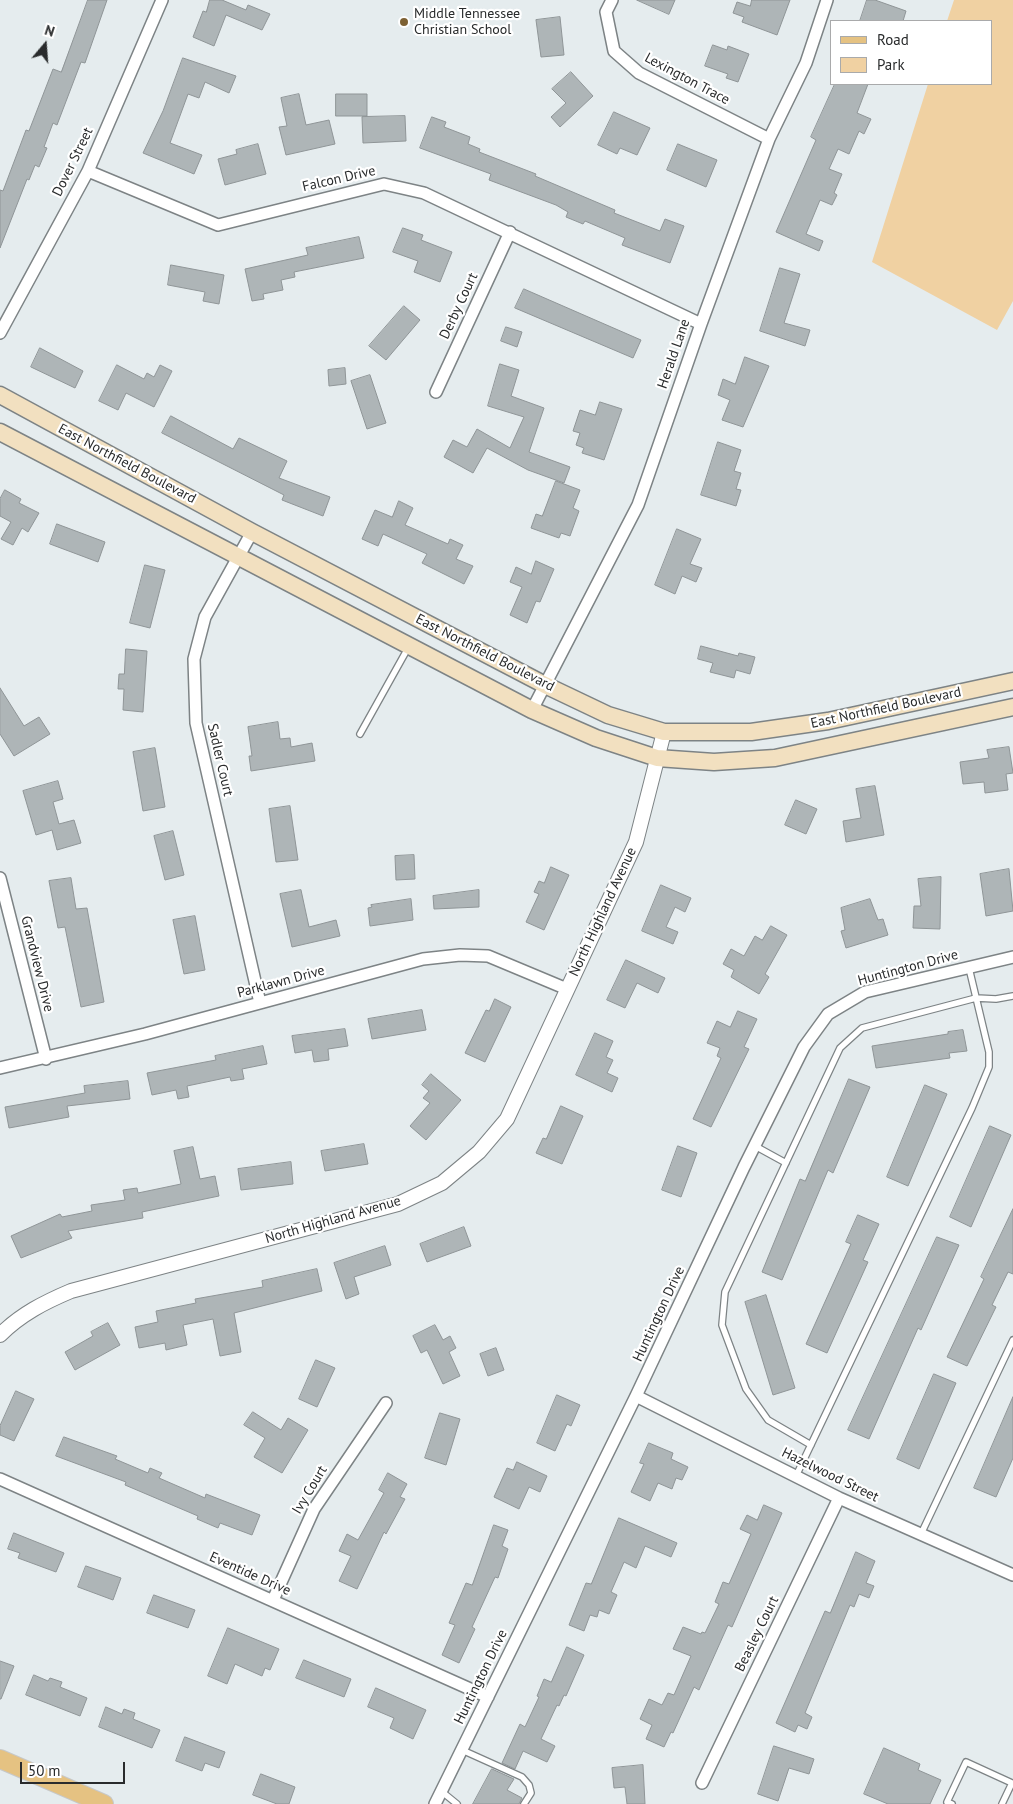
<!DOCTYPE html>
<style>
body{margin:0}
#map{position:relative;width:1013px;height:1804px;overflow:hidden;background:#e5ecee;font-family:"PT Sans",sans-serif}
canvas{display:block}
.legend{position:absolute;left:830px;top:20px;width:162px;height:65px;box-sizing:border-box;background:#fff;border:1px solid #a9aaab;margin:0;padding:6px 9px;list-style:none;font-size:15px;color:#292b2c}
.legend li{display:flex;align-items:center;gap:10px;height:25px}
.legend b{width:25px;border:1px solid #a9aaab}
.north{position:absolute;left:20px;top:20px;width:50px;height:50px;-webkit-text-stroke:4px #fff;paint-order:stroke;rotate:18deg;font-size:14px;font-weight:700;line-height:20px;text-align:center;color:#292b2c}
.north::after{content:'';display:block;margin:auto;width:18px;height:22px;background:#292b2c;clip-path:polygon(50% 0,100% 100%,50% 72%,0 100%)}
.scale{position:absolute;left:20px;top:1762px;width:105px;height:22px;box-sizing:border-box;border:2px solid #292b2c;border-top:0;padding-left:6px;font-size:15px;line-height:18px;white-space:nowrap;color:#292b2c;-webkit-text-stroke:4px #fff;paint-order:stroke}
</style>
<div id="map">
<canvas width="1013" height="1804"></canvas>
<ul class="legend">
<li><b style="height:6px;background:#e5c282"></b>Road</li>
<li><b style="height:14px;background:#f0d1a2"></b>Park</li>
</ul>
<div class="north">N</div>
<div class="scale">50 m</div>
</div>
<script>
const g = document.querySelector('canvas').getContext('2d');
g.lineJoin = 'round';
function paint(path, color) { g.fillStyle = color; g.fill(path, 'evenodd'); }
function stroke(path, color, width, dash) { g.strokeStyle = color; g.lineWidth = width; g.lineCap = dash ? 'butt' : 'round'; g.setLineDash(dash || []); g.stroke(path); }
function write(font, color, halo, rows, align = 'center') {
  g.font = font + ' "PT Sans",sans-serif'; g.lineWidth = 4.5; g.setLineDash([]); g.textBaseline = 'middle'; g.strokeStyle = halo; g.fillStyle = color; for (const [text, x, y, turn = 0] of rows) {
    g.save(); g.translate(x, y); g.rotate((+turn || 0) * Math.PI / 180); g.textAlign = isNaN(turn) ? turn : align; if (halo) g.strokeText(text, 0, 0); g.fillText(text, 0, 0); g.restore();
  }
}
paint(new Path2D(`
 M 954,0 L 1013,0 L 1013,301 L 997,330 L 872,262 L 928,84 L 992,84 L 992,21 L 947,21 Z`), '#f0d1a2');
const building = new Path2D(`
 M 88,0 L 107,0 L 85,63 L 81,62 L 57,125 L 53,123 L 44,147 L 47,148 L 39,167 L 35,165 L 29,180 L 27,179 L 0,248 L 0,190 L 3,191 L 26,130 L 29,131 L 53,69 L 61,72 Z
 M 210,0 L 222,0 L 246,10 L 248,5 L 270,14 L 262,30 L 226,15 L 214,46 L 193,37 L 203,11 L 206,12 Z
 M 637,0 L 675,0 L 669,14 Z
 M 752,0 L 790,0 L 777,35 L 742,22 L 744,17 L 733,13 L 737,2 L 750,6 Z
 M 867,0 L 875,0 L 906,11 L 903,21 L 860,21 Z
 M 560,17 L 564,55 L 541,57 L 536,20 Z
 M 713,45 L 727,50 L 728,46 L 749,54 L 738,82 L 726,78 L 728,74 L 705,66 Z
 M 183,58 L 236,76 L 229,93 L 205,82 L 199,98 L 188,94 L 170,143 L 202,155 L 194,174 L 143,153 L 163,111 Z
 M 571,72 L 593,96 L 560,127 L 551,117 L 566,103 L 552,89 Z
 M 835,84 L 868,84 L 857,113 L 871,119 L 864,134 L 859,131 L 849,154 L 838,149 L 829,169 L 842,174 L 834,193 L 837,195 L 832,205 L 820,200 L 806,234 L 823,241 L 819,251 L 776,232 L 816,140 L 811,137 Z
 M 299,94 L 306,125 L 329,120 L 335,144 L 286,155 L 279,127 L 287,126 L 281,98 Z
 M 336,94 L 367,94 L 367,116 L 336,116 Z
 M 614,112 L 650,128 L 637,155 L 620,148 L 617,154 L 598,145 Z
 M 405,116 L 406,141 L 363,143 L 362,117 Z
 M 432,117 L 446,122 L 444,127 L 470,137 L 468,144 L 480,149 L 479,152 L 536,174 L 535,176 L 615,210 L 614,213 L 660,231 L 665,219 L 684,226 L 670,263 L 622,245 L 625,238 L 585,221 L 583,224 L 566,217 L 568,212 L 556,205 L 489,180 L 491,174 L 420,148 Z
 M 258,144 L 266,174 L 225,185 L 218,159 L 237,154 L 236,150 Z
 M 678,144 L 717,160 L 706,187 L 667,170 Z
 M 403,228 L 423,235 L 421,240 L 452,252 L 440,282 L 414,272 L 418,261 L 393,252 Z
 M 359,237 L 364,258 L 294,272 L 295,277 L 281,280 L 283,290 L 263,294 L 264,299 L 252,301 L 245,269 L 308,255 L 306,248 Z
 M 171,265 L 224,275 L 219,304 L 203,301 L 205,292 L 168,285 Z
 M 780,268 L 800,274 L 784,323 L 810,330 L 805,346 L 760,331 Z
 M 524,289 L 641,340 L 633,358 L 515,308 Z
 M 404,306 L 420,320 L 386,360 L 369,346 Z
 M 506,327 L 522,332 L 517,347 L 501,341 Z
 M 40,348 L 83,371 L 75,388 L 31,367 Z
 M 745,357 L 769,366 L 743,427 L 722,420 L 730,400 L 718,395 L 723,379 L 735,384 Z
 M 500,364 L 519,370 L 511,396 L 544,408 L 529,452 L 570,467 L 564,483 L 528,470 L 487,448 L 473,473 L 444,457 L 453,440 L 467,447 L 477,429 L 510,448 L 524,417 L 488,406 Z
 M 117,365 L 144,379 L 147,373 L 154,377 L 160,365 L 172,371 L 154,407 L 126,393 L 118,410 L 99,401 Z
 M 345,368 L 346,384 L 329,386 L 328,370 Z
 M 370,375 L 386,423 L 367,429 L 351,381 Z
 M 600,402 L 622,409 L 604,460 L 582,453 L 584,448 L 576,445 L 580,433 L 573,431 L 580,410 L 595,415 Z
 M 171,416 L 233,449 L 239,438 L 287,461 L 279,478 L 330,497 L 323,516 L 282,500 L 284,495 L 162,433 Z
 M 718,442 L 741,450 L 734,471 L 741,473 L 736,489 L 741,490 L 736,506 L 701,495 Z
 M 556,481 L 580,490 L 573,508 L 579,511 L 570,536 L 561,533 L 559,538 L 531,528 L 536,514 L 542,516 Z
 M 5,490 L 21,499 L 19,503 L 39,513 L 28,532 L 22,528 L 13,545 L 1,539 L 11,522 L 0,516 L 0,499 Z
 M 399,501 L 413,508 L 405,525 L 448,544 L 450,539 L 463,545 L 456,559 L 473,566 L 464,584 L 422,563 L 427,554 L 383,534 L 378,546 L 362,539 L 375,510 L 392,517 Z
 M 57,524 L 105,542 L 98,562 L 50,544 Z
 M 677,529 L 701,539 L 690,564 L 702,568 L 696,582 L 682,576 L 675,594 L 655,585 Z
 M 536,561 L 554,569 L 540,602 L 536,601 L 527,623 L 510,615 L 522,587 L 510,582 L 516,567 L 531,574 Z
 M 145,565 L 165,570 L 150,628 L 130,623 Z
 M 701,646 L 738,656 L 739,653 L 755,657 L 750,674 L 736,670 L 734,678 L 710,672 L 713,663 L 698,659 Z
 M 126,649 L 147,651 L 143,712 L 123,710 L 124,689 L 118,689 L 119,674 L 124,674 Z
 M 0,688 L 24,726 L 39,717 L 50,734 L 14,756 L 0,734 Z
 M 278,722 L 280,739 L 290,738 L 291,747 L 312,743 L 315,761 L 251,771 L 249,756 L 252,756 L 248,727 Z
 M 1009,747 L 1013,773 L 1006,774 L 1008,790 L 985,793 L 984,782 L 963,784 L 960,762 L 989,758 L 987,750 Z
 M 155,748 L 165,807 L 143,811 L 133,752 Z
 M 58,781 L 63,799 L 53,802 L 59,824 L 74,820 L 81,843 L 57,850 L 52,830 L 36,835 L 23,791 Z
 M 875,786 L 884,835 L 846,842 L 843,821 L 861,818 L 856,789 Z
 M 796,800 L 817,809 L 806,834 L 785,825 Z
 M 290,806 L 298,860 L 276,862 L 269,809 Z
 M 173,831 L 184,875 L 165,880 L 154,836 Z
 M 414,855 L 415,879 L 396,880 L 395,856 Z
 M 551,867 L 569,875 L 544,930 L 526,922 L 539,894 L 534,892 L 539,881 L 544,883 Z
 M 1009,869 L 1013,911 L 986,916 L 980,874 Z
 M 941,877 L 940,929 L 913,928 L 914,906 L 921,906 L 918,879 Z
 M 71,878 L 76,909 L 87,908 L 104,1002 L 81,1007 L 65,927 L 58,928 L 49,881 Z
 M 661,885 L 691,898 L 685,912 L 675,907 L 666,927 L 678,932 L 673,944 L 642,931 Z
 M 301,890 L 309,927 L 336,920 L 340,936 L 292,947 L 280,894 Z
 M 479,890 L 479,907 L 434,909 L 433,896 Z
 M 411,899 L 413,920 L 370,926 L 368,908 L 372,907 L 371,905 Z
 M 870,899 L 878,920 L 883,919 L 888,935 L 846,948 L 841,931 L 845,930 L 841,908 Z
 M 195,916 L 205,970 L 184,974 L 173,920 Z
 M 771,926 L 787,935 L 765,974 L 769,977 L 759,994 L 731,977 L 734,970 L 723,964 L 731,949 L 744,956 L 755,936 L 762,940 Z
 M 626,960 L 665,978 L 658,993 L 637,983 L 625,1008 L 607,1000 Z
 M 495,999 L 511,1007 L 485,1062 L 465,1053 L 486,1010 L 489,1011 Z
 M 422,1010 L 426,1030 L 372,1039 L 368,1019 Z
 M 738,1011 L 757,1019 L 744,1047 L 749,1049 L 711,1127 L 693,1119 L 721,1058 L 717,1056 L 720,1048 L 707,1043 L 717,1021 L 730,1027 Z
 M 345,1029 L 348,1046 L 328,1049 L 329,1060 L 314,1062 L 312,1050 L 295,1053 L 292,1036 Z
 M 963,1030 L 967,1051 L 949,1053 L 950,1058 L 876,1068 L 872,1046 L 948,1034 L 948,1032 Z
 M 595,1033 L 613,1041 L 606,1057 L 613,1060 L 607,1073 L 618,1078 L 612,1092 L 576,1075 Z
 M 263,1046 L 267,1064 L 242,1069 L 244,1079 L 231,1081 L 230,1077 L 187,1086 L 189,1097 L 178,1099 L 176,1090 L 152,1095 L 147,1073 L 216,1060 L 215,1056 Z
 M 431,1074 L 461,1100 L 426,1140 L 410,1126 L 430,1103 L 423,1098 L 429,1091 L 422,1085 Z
 M 849,1079 L 870,1087 L 833,1173 L 828,1170 L 782,1280 L 762,1272 L 800,1179 L 805,1181 Z
 M 128,1081 L 130,1099 L 67,1106 L 69,1117 L 9,1128 L 5,1107 L 85,1093 L 84,1086 Z
 M 925,1085 L 947,1094 L 908,1186 L 887,1177 Z
 M 561,1106 L 583,1116 L 562,1164 L 536,1153 L 543,1138 L 546,1139 Z
 M 990,1126 L 1011,1135 L 971,1227 L 950,1217 Z
 M 364,1144 L 368,1164 L 325,1171 L 321,1151 Z
 M 678,1146 L 697,1153 L 681,1197 L 662,1190 Z
 M 193,1147 L 200,1179 L 215,1176 L 219,1196 L 142,1212 L 143,1218 L 68,1231 L 72,1238 L 21,1258 L 11,1236 L 60,1214 L 62,1217 L 92,1211 L 91,1205 L 125,1200 L 123,1190 L 137,1188 L 138,1193 L 181,1184 L 174,1151 Z
 M 291,1162 L 293,1184 L 241,1190 L 238,1169 Z
 M 1013,1209 L 1013,1274 L 1008,1272 L 992,1305 L 996,1307 L 967,1366 L 947,1357 L 984,1279 L 981,1277 Z
 M 858,1215 L 879,1224 L 863,1260 L 868,1262 L 827,1353 L 806,1344 L 851,1244 L 846,1242 Z
 M 464,1227 L 471,1246 L 427,1262 L 420,1244 Z
 M 937,1237 L 959,1245 L 921,1330 L 918,1328 L 869,1439 L 848,1430 Z
 M 385,1246 L 391,1265 L 354,1277 L 359,1294 L 346,1299 L 334,1263 Z
 M 317,1269 L 322,1291 L 234,1313 L 241,1352 L 220,1356 L 213,1319 L 183,1325 L 187,1345 L 166,1350 L 165,1343 L 139,1348 L 135,1327 L 158,1322 L 156,1311 L 196,1303 L 195,1299 L 263,1287 L 262,1281 Z
 M 766,1295 L 795,1388 L 773,1395 L 745,1302 Z
 M 108,1323 L 120,1345 L 75,1370 L 65,1352 L 93,1336 L 91,1332 Z
 M 435,1325 L 443,1340 L 450,1336 L 456,1348 L 449,1352 L 460,1376 L 443,1384 L 427,1350 L 421,1353 L 413,1336 Z
 M 496,1348 L 504,1370 L 488,1376 L 480,1354 Z
 M 316,1360 L 335,1368 L 317,1407 L 299,1399 Z
 M 934,1374 L 956,1383 L 919,1469 L 897,1459 Z
 M 16,1391 L 34,1399 L 14,1441 L 0,1435 L 0,1426 Z
 M 557,1395 L 580,1405 L 571,1426 L 567,1424 L 555,1451 L 537,1443 Z
 M 1013,1397 L 1013,1458 L 996,1497 L 974,1488 Z
 M 253,1412 L 281,1430 L 288,1418 L 308,1430 L 282,1473 L 254,1457 L 265,1438 L 244,1425 Z
 M 440,1413 L 460,1419 L 446,1465 L 425,1458 Z
 M 64,1437 L 117,1456 L 115,1459 L 148,1473 L 150,1468 L 162,1473 L 159,1478 L 205,1498 L 206,1494 L 260,1515 L 252,1535 L 220,1523 L 218,1528 L 197,1519 L 198,1516 L 125,1485 L 126,1482 L 56,1456 Z
 M 649,1443 L 673,1453 L 671,1459 L 688,1467 L 682,1480 L 676,1478 L 672,1489 L 658,1483 L 650,1501 L 631,1492 L 644,1464 L 640,1463 Z
 M 517,1462 L 547,1476 L 540,1492 L 529,1487 L 519,1509 L 494,1497 L 507,1468 L 513,1470 Z
 M 388,1473 L 407,1484 L 400,1497 L 405,1499 L 386,1534 L 384,1532 L 357,1589 L 339,1581 L 351,1556 L 339,1551 L 347,1534 L 358,1540 L 384,1493 L 379,1490 Z
 M 764,1505 L 782,1513 L 732,1627 L 728,1625 L 699,1690 L 694,1687 L 673,1733 L 671,1732 L 664,1747 L 646,1739 L 652,1725 L 640,1719 L 649,1699 L 662,1705 L 668,1693 L 674,1695 L 691,1656 L 673,1649 L 683,1627 L 701,1634 L 702,1632 L 705,1633 L 719,1604 L 715,1602 L 723,1582 L 729,1584 L 751,1534 L 740,1529 L 747,1515 L 757,1520 Z
 M 619,1518 L 677,1543 L 671,1557 L 645,1546 L 636,1568 L 624,1562 L 611,1592 L 617,1595 L 609,1614 L 599,1610 L 597,1617 L 590,1615 L 584,1631 L 569,1625 L 586,1583 L 591,1584 Z
 M 494,1525 L 508,1530 L 502,1546 L 508,1549 L 498,1578 L 495,1577 L 472,1627 L 475,1629 L 459,1663 L 442,1655 L 455,1625 L 449,1623 L 466,1583 L 472,1585 Z
 M 14,1533 L 64,1553 L 56,1572 L 18,1558 L 20,1553 L 8,1549 Z
 M 856,1552 L 875,1561 L 866,1583 L 874,1586 L 869,1598 L 859,1594 L 854,1607 L 850,1605 L 805,1713 L 812,1717 L 807,1729 L 798,1725 L 795,1732 L 776,1723 L 825,1611 L 830,1613 Z
 M 86,1566 L 121,1578 L 113,1600 L 78,1587 Z
 M 154,1595 L 195,1610 L 188,1628 L 147,1613 Z
 M 228,1628 L 279,1649 L 270,1670 L 265,1668 L 262,1676 L 235,1664 L 227,1684 L 208,1676 Z
 M 567,1647 L 584,1655 L 566,1696 L 564,1695 L 559,1706 L 557,1705 L 541,1739 L 555,1746 L 547,1762 L 523,1751 L 515,1769 L 502,1763 L 520,1724 L 525,1727 L 539,1697 L 537,1696 L 544,1679 L 551,1682 Z
 M 304,1660 L 351,1679 L 344,1697 L 296,1678 Z
 M 0,1661 L 14,1666 L 1,1699 L 0,1699 Z
 M 34,1675 L 48,1681 L 50,1678 L 62,1682 L 60,1687 L 87,1698 L 80,1716 L 26,1695 Z
 M 376,1688 L 426,1710 L 413,1739 L 390,1728 L 394,1718 L 368,1707 Z
 M 106,1707 L 122,1714 L 124,1709 L 135,1713 L 133,1719 L 160,1730 L 152,1748 L 99,1727 Z
 M 185,1737 L 225,1752 L 219,1768 L 205,1763 L 202,1771 L 176,1761 Z
 M 774,1746 L 814,1759 L 809,1774 L 789,1768 L 778,1801 L 758,1794 Z
 M 884,1748 L 920,1764 L 918,1770 L 941,1780 L 930,1804 L 888,1804 L 864,1794 Z
 M 643,1765 L 645,1804 L 627,1804 L 625,1787 L 614,1788 L 612,1768 Z
 M 492,1769 L 514,1779 L 507,1790 L 522,1798 L 519,1804 L 473,1804 Z
 M 261,1774 L 295,1787 L 289,1804 L 277,1804 L 253,1795 Z`);
paint(building, '#aeb5b7');
stroke(building, '#8f9597', 1);
const service = new Path2D(`
 M 360,734 L 408,648
 M 755,1146 L 786,1163
 M 811,1445 L 768,1420 L 746,1389 L 722,1325 L 725,1292 L 840,1048 L 862,1028 L 976,998 L 996,999 L 1013,996
 M 796,1476 L 972,1108 L 989,1067 L 989,1052 L 969,968
 M 921,1534 L 1013,1340
 M 462,1750 L 522,1777 L 529,1785 L 531,1793 L 524,1804
 M 441,1791 L 457,1804
 M 952,1804 L 947,1802 L 966,1762 L 1012,1783 L 1002,1804`);
const minor = new Path2D(`
 M 612,0 L 606,12 L 614,51 L 639,73 L 769,139
 M 88,171 L 218,225 L 384,184 L 424,193 L 701,324
 M 0,333 L 88,171 L 162,0
 M 436,392 L 510,232
 M 252,532 L 205,617 L 194,659 L 196,723 L 260,1003
 M 532,710 L 638,505 L 701,324 L 769,139 L 806,63 L 827,0
 M 0,878 L 46,1059
 M 0,1068 L 145,1034 L 423,959 L 460,955 L 488,956 L 567,989
 M 636,1396 L 839,1498 L 1013,1575
 M 0,1479 L 488,1697
 M 273,1600 L 314,1509 L 386,1403
 M 702,1783 L 839,1498
 M 435,1804 L 636,1396 L 744,1167 L 804,1047 L 828,1014 L 865,992 L 1013,957`);
const tertiary = new Path2D(`
 M 0,1335 C 21,1314 45,1302 71,1291 L 398,1204 L 442,1183 L 479,1152 L 507,1119 L 636,842 L 664,732`);
const secondary = new Path2D(`
 M 0,395 L 252,532 L 545,685 L 608,715 L 664,732 L 751,732 L 828,721 L 1013,681
 M 0,432 L 532,710 L 596,738 L 657,758 L 714,762 L 775,758 L 1013,707`);
const primary = new Path2D(`
 M 0,1759 L 104,1804`);
stroke(service, '#7d8385', 8);
stroke(minor, '#7d8385', 14);
stroke(tertiary, '#7d8385', 16);
stroke(secondary, '#7d8385', 19);
stroke(primary, '#c7c8c8', 20);
stroke(service, '#fff', 5.5);
stroke(minor, '#fff', 11);
stroke(tertiary, '#fff', 14);
stroke(secondary, '#f2e0c0', 16);
stroke(primary, '#e5c282', 18);
for (const [x, y, r, color] of [
 [404,22,5,"#7d6133"]
]) { const dot = new Path2D(); dot.arc(x, y, r, 0, 2 * Math.PI); g.fillStyle = color; g.fill(dot); stroke(dot, '#fff', 2); }
write('14px', '#292b2c', '#fff', [
 ["Middle Tennessee",414,14],
 ["Christian School",414,30]
], 'left');
write('14px', '#292b2c', '#fff', [
 ["Lexington Trace",687,79,28],
 ["Dover Street",73,162,-64],
 ["Falcon Drive",339,179,-13],
 ["Derby Court",459,306,-65],
 ["Herald Lane",674,354,-71],
 ["East Northfield Boulevard",127,464,28],
 ["East Northfield Boulevard",485,653,27],
 ["East Northfield Boulevard",886,708,-12],
 ["Sadler Court",220,760,77],
 ["North Highland Avenue",603,912,-65],
 ["Grandview Drive",37,964,76],
 ["Huntington Drive",908,968,-15],
 ["Parklawn Drive",281,982,-15],
 ["North Highland Avenue",333,1220,-16],
 ["Huntington Drive",659,1314,-65],
 ["Hazelwood Street",830,1475,26],
 ["Ivy Court",310,1490,-59],
 ["Eventide Drive",250,1574,24],
 ["Beasley Court",757,1634,-64],
 ["Huntington Drive",481,1677,-64]
]);
</script>
